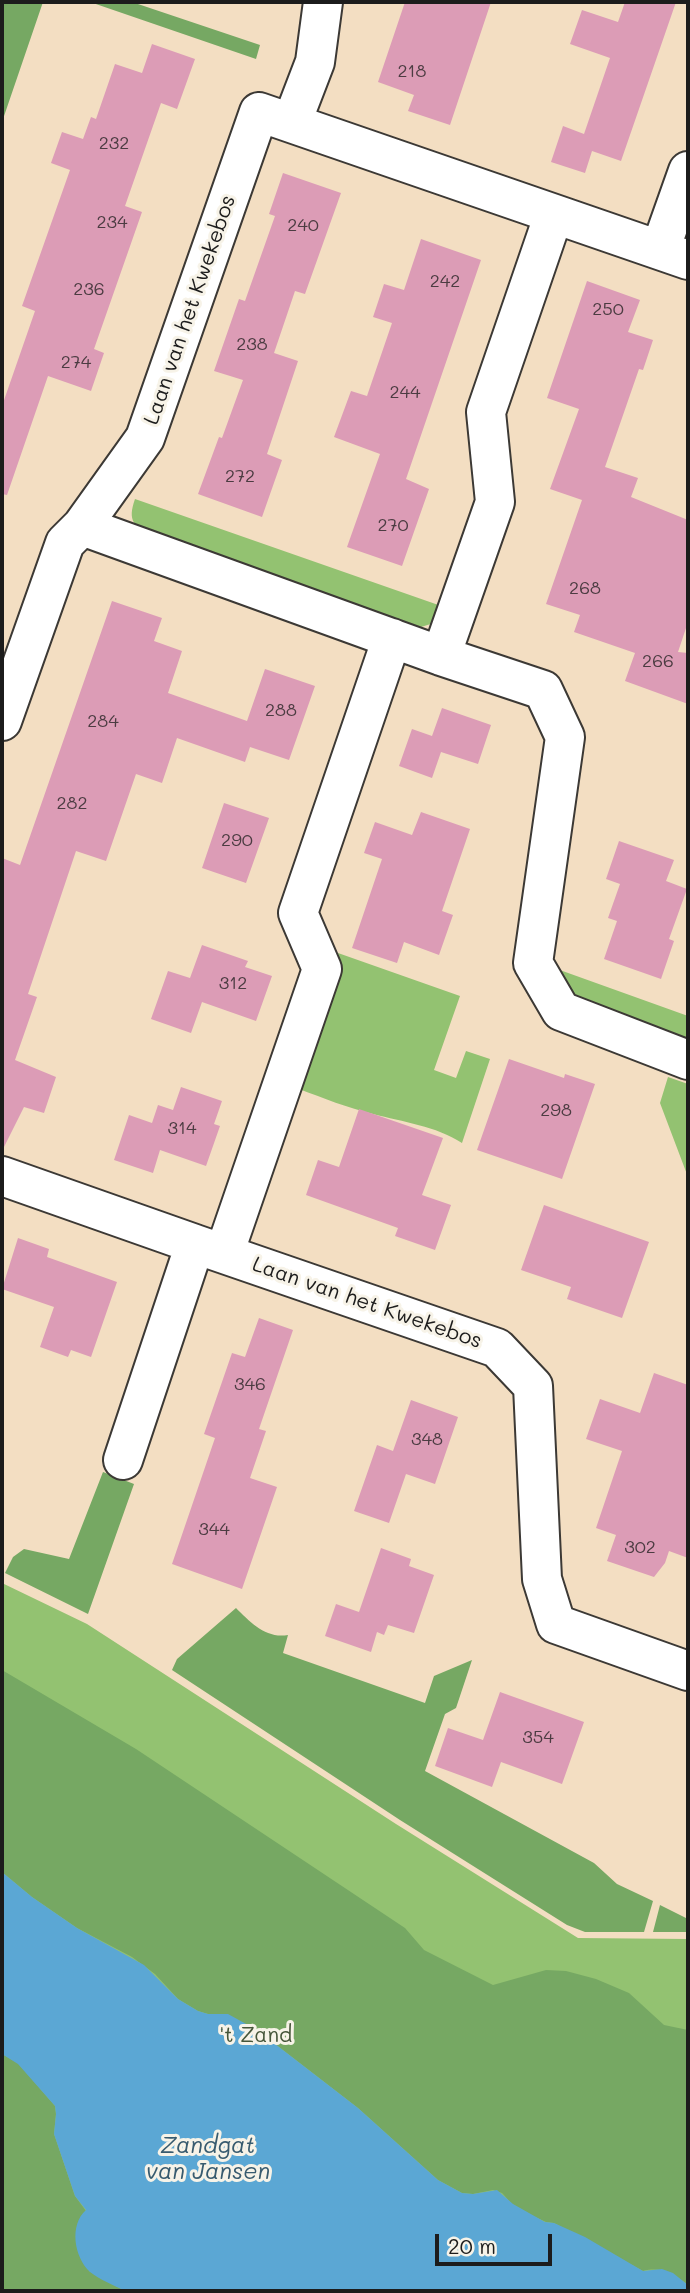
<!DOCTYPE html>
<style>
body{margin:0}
#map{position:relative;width:690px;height:2293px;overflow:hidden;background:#f3dec2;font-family:Mali,sans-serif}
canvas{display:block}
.frame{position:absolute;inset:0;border:4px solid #1c1c1c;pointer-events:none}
.scale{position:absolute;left:435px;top:2234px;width:117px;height:32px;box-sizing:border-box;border:4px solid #1c1c1c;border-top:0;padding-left:9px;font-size:21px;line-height:24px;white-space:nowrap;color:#1c1c1c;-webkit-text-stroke:5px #f7f3e8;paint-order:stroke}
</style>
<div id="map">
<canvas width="690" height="2293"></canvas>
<div class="frame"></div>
<div class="scale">20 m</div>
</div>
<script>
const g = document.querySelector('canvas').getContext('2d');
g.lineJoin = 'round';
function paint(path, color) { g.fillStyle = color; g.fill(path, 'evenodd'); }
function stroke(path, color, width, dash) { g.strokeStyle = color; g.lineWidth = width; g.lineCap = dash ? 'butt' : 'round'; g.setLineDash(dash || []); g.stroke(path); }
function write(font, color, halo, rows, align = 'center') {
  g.font = font + ' Mali,sans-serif'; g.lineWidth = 6; g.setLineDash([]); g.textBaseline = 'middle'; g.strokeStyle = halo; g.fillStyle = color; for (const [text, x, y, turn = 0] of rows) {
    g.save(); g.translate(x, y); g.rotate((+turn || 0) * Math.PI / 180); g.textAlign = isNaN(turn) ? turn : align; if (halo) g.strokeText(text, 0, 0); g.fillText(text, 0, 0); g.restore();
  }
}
paint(new Path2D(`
 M 135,499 L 447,608 L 437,622 L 421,627 L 153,537 C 134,525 127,522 135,499 Z
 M 338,953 L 460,996 L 434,1070 L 456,1078 L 466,1051 L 490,1059 L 462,1143 C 436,1126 403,1122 373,1114 C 348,1108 323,1098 299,1089 L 341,968 Z
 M 557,969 L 688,1016 L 688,1039 L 573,996 Z
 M 668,1077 L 688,1084 L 688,1177 L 660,1103 Z
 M 2,1583 L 87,1624 L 396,1824 L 578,1938 L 688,1939 L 688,2291 L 2,2291 Z`), '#93c271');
paint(new Path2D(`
 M 2,2 L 43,2 L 2,122 Z
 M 90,2 L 132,2 L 260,45 L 256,59 Z
 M 103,1472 L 134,1484 L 88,1614 L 5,1573 L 13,1557 L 24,1549 L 69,1559 Z
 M 236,1608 C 250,1622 266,1639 288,1635 L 283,1653 L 425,1703 L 434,1676 L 472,1660 L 456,1708 L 445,1714 L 425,1771 L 594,1863 L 617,1884 L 653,1901 L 644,1932 L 585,1932 L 567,1925 L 400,1820 L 172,1670 L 177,1659 Z
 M 2,1670 L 136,1749 L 405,1928 L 424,1950 L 493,1985 L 546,1970 L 566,1971 L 596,1979 L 629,1993 L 664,2025 L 688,2030 L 688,2285 C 674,2274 661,2266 643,2271 L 554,2223 L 546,2222 L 533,2216 L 512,2204 L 502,2193 L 493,2190 L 473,2194 L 462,2193 L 438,2180 L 358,2108 L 257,2030 L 228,2015 L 208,2014 L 198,2011 L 178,1999 L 155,1974 L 132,1957 L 77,1928 L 32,1897 L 2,1872 Z
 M 660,1905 L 688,1919 L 688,1932 L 653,1932 Z
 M 2,2054 L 18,2063 L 55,2106 L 56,2114 L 54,2134 L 75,2196 L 86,2211 L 89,2271 L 125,2291 L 2,2291 Z`), '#76a863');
paint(new Path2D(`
 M 2,1872 L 32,1897 L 77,1928 L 144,1965 L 178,1999 L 198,2011 L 208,2014 L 228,2014 L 257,2030 L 358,2108 L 438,2180 L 462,2193 L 473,2194 L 497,2190 L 513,2204 L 545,2222 L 554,2223 L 585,2237 L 643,2271 L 662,2269 L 673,2273 L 688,2285 L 688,2291 L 125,2291 C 114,2285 100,2280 90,2272 C 74,2257 69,2225 86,2210 L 75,2196 L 54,2134 L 56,2114 L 55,2106 L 18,2064 L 2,2054 Z`), '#5ba7d4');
paint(new Path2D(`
 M 405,2 L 491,2 L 450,125 L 408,111 L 414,95 L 378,82 Z
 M 625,2 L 676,2 L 621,161 L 592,151 L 585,173 L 551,162 L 563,126 L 584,134 L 610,58 L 570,44 L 582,10 L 618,22 Z
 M 152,44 L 195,59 L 177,109 L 161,103 L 125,206 L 142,212 L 94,349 L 104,353 L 91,391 L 48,376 L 7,495 L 2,494 L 2,406 L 35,311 L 22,306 L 70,170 L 51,163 L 62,132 L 83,139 L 91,117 L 96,119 L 115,64 L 142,73 Z
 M 283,173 L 341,193 L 305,294 L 295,291 L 274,353 L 298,361 L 267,454 L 282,460 L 262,517 L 198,494 L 219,437 L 222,438 L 243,380 L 214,371 L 239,299 L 245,301 L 275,216 L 269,214 Z
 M 421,239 L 481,260 L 406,479 L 429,489 L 402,566 L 347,547 L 380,454 L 334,437 L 351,391 L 367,396 L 392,323 L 373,317 L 384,284 L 404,290 Z
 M 587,281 L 640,300 L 628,332 L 653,340 L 643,370 L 639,369 L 605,467 L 638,478 L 631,497 L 688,520 L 688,622 L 678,652 L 688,653 L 688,704 L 625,681 L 635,653 L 574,632 L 580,615 L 546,604 L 582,500 L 550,489 L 579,409 L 547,398 Z
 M 112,601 L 162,618 L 154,641 L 182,651 L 168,693 L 247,721 L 265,669 L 315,686 L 289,760 L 250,747 L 245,762 L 177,738 L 162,783 L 136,774 L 106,861 L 76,851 L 28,994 L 37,997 L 15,1060 L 56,1077 L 44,1113 L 24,1107 L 2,1151 L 2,858 L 20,865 Z
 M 442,708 L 491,725 L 478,764 L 441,752 L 432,778 L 399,766 L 412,729 L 432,736 Z
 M 224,803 L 269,818 L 246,883 L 202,868 Z
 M 421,812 L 470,829 L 442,911 L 453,915 L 439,955 L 404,942 L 397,963 L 352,948 L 382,859 L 364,853 L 375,822 L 412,835 Z
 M 619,841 L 674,860 L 666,881 L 687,889 L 669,939 L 674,941 L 661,979 L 604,959 L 617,921 L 608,918 L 620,884 L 606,879 Z
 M 202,945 L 248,961 L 245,967 L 272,976 L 256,1021 L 202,1002 L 191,1033 L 151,1019 L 168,971 L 190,978 Z
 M 509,1059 L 564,1078 L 565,1074 L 595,1084 L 562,1179 L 477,1150 Z
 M 181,1087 L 222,1101 L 214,1124 L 220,1126 L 206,1166 L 160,1150 L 153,1173 L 114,1160 L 129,1115 L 152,1123 L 158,1105 L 173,1110 Z
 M 359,1109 L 443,1138 L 422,1195 L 451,1205 L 435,1250 L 395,1236 L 398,1228 L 306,1195 L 318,1160 L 339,1167 Z
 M 544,1205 L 649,1242 L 622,1318 L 567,1299 L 571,1287 L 521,1270 Z
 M 18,1238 L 49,1249 L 47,1257 L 117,1282 L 91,1357 L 71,1350 L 68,1357 L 40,1347 L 54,1307 L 2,1289 Z
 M 259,1318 L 293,1330 L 259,1429 L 266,1431 L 250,1478 L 277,1487 L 242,1589 L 172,1564 L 215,1438 L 204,1434 L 232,1353 L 245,1357 Z
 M 654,1373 L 688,1385 L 688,1558 L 669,1551 L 665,1563 L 654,1577 L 607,1561 L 616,1535 L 596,1528 L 622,1451 L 586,1439 L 600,1399 L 640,1413 Z
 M 411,1400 L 458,1417 L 435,1484 L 406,1474 L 389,1523 L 354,1511 L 377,1445 L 393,1451 Z
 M 381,1548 L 411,1559 L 409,1566 L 434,1575 L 414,1633 L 388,1625 L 384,1635 L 377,1632 L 371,1652 L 325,1636 L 336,1604 L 359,1612 Z
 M 500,1692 L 584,1722 L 562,1784 L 501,1762 L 492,1787 L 435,1766 L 448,1728 L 483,1740 Z`), '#dc9cb6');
const minor = new Path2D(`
 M 292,122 L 315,62 L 323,2
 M 660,250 L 688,171
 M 82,526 L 145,438 L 259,112 L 688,260
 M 441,656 L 495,502 L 486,412 L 554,214
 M 2,721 L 65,543 L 82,526 L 441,656 L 543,690 L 565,737 L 533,963 L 561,1011 L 688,1060
 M 2,1176 L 195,1244
 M 224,1254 L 322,969 L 298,913 L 392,638
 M 123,1460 L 195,1244 L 497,1348 L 533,1386 L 542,1579 L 556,1624 L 688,1671`);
stroke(minor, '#3c3935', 42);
stroke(minor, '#fff', 38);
write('18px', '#4c3c42', null, [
 ["218",412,71],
 ["232",114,143],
 ["234",112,222],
 ["240",303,225],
 ["242",445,281],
 ["236",89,289],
 ["250",608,309],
 ["238",252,344],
 ["274",76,362],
 ["244",405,392],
 ["272",240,476],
 ["270",393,525],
 ["268",585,588],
 ["266",658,661],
 ["288",281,710],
 ["284",103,721],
 ["282",72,803],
 ["290",237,840],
 ["312",233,983],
 ["298",556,1110],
 ["314",182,1128],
 ["346",250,1384],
 ["348",427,1439],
 ["344",214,1529],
 ["302",640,1547],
 ["354",538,1737]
]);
write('21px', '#1c1c1c', '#f7f3e8', [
 ["Laan van het Kwekebos",190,310,-71],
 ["Laan van het Kwekebos",367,1303,19]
]);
write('21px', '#46563a', '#f7f3e8', [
 ["'t Zand",256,2036]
]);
write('italic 23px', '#385b6f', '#f7f3e8', [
 ["Zandgat",208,2146],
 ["van Jansen",208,2172]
]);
</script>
